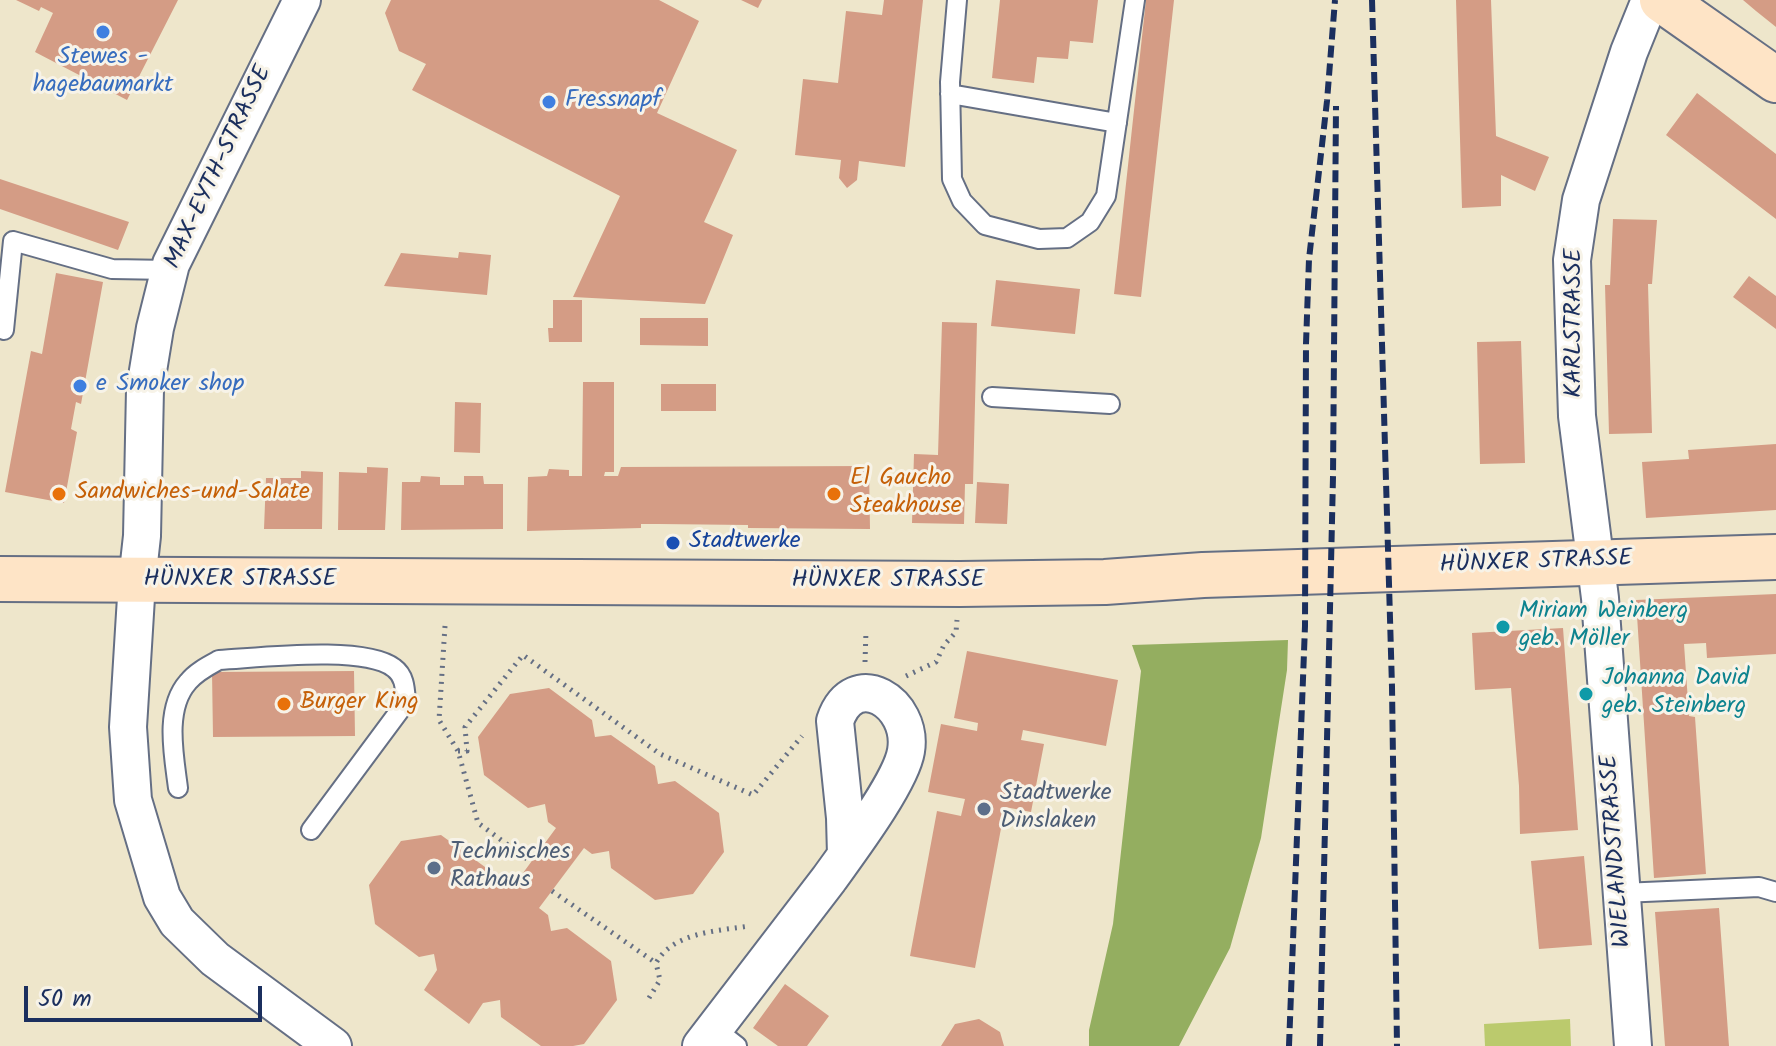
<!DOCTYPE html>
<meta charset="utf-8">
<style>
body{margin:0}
#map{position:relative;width:1776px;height:1046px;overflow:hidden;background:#eee6cb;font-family:Kalam,sans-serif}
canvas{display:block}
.scale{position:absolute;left:24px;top:986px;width:238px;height:36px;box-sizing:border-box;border:4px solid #1b2f5e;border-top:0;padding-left:10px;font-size:24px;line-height:28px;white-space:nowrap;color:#1b2f5e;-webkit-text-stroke:6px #f7f3e8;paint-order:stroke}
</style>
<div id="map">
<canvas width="1776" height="1046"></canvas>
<div class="scale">50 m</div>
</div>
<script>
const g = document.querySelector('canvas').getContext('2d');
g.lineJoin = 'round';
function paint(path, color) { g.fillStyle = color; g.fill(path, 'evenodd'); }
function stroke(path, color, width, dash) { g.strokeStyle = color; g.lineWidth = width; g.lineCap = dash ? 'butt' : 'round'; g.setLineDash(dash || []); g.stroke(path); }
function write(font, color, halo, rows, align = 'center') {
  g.font = font + ' Kalam,sans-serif'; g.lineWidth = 6; g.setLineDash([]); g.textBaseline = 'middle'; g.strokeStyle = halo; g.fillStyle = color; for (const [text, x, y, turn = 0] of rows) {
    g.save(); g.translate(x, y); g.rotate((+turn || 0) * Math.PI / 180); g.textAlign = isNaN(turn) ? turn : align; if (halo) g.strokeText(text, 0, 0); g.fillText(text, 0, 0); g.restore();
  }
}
paint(new Path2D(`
 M 1570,1019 L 1571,1046 L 1485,1046 L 1484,1024 Z`), '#bbca6d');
paint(new Path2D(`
 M 1288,640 L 1287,670 L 1261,838 L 1230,948 L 1179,1046 L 1089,1046 L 1089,1030 L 1113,924 L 1141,671 L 1132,645 Z`), '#94ae60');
paint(new Path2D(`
 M 16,0 L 178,0 L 127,100 L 35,52 L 53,13 L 41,7 L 39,11 Z
 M 391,0 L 659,0 L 699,21 L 657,113 L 737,150 L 704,222 L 733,235 L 705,304 L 573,297 L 620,196 L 412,90 L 426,64 L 399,51 L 385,13 Z
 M 741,0 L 762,0 L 758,8 Z
 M 884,0 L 923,0 L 905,167 L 859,161 L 857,180 L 847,188 L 839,178 L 841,160 L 795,155 L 803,79 L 838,83 L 846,11 L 882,15 Z
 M 1000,0 L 1098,0 L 1093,43 L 1070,41 L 1068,59 L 1037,57 L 1034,83 L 992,78 Z
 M 1146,0 L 1174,0 L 1141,297 L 1114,294 Z
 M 1456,0 L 1491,0 L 1496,136 L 1549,157 L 1535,191 L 1501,175 L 1501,206 L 1462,208 Z
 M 1743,0 L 1776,0 L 1776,27 L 1756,11 Z
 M 1697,93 L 1776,154 L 1776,219 L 1666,135 Z
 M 0,179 L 129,222 L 118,250 L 0,209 Z
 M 1613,219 L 1657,220 L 1652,284 L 1648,284 L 1652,433 L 1609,434 L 1605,285 L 1610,285 Z
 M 459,252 L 491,255 L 487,295 L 384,286 L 401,253 L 458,258 Z
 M 56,273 L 103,282 L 81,404 L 76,402 L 71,429 L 77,432 L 64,503 L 5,492 L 31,351 L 42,354 Z
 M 1749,276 L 1776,296 L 1776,329 L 1733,297 Z
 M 996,280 L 1080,289 L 1075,334 L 991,326 Z
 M 553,300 L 582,300 L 582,342 L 549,342 L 548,328 L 553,328 Z
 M 640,318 L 708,318 L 708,346 L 640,345 Z
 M 942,322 L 977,323 L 973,484 L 965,484 L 964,524 L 912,523 L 914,454 L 938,455 Z
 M 1521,341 L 1525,463 L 1480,464 L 1477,342 Z
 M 583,382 L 614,382 L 614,472 L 605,472 L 604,476 L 618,476 L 621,467 L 869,466 L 870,529 L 748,528 L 748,525 L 659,524 L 641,524 L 641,528 L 527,531 L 528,477 L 547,476 L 549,469 L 569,470 L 569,476 L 582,476 Z
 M 661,384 L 716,384 L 716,411 L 661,411 Z
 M 455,402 L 481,403 L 480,453 L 454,452 Z
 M 1776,444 L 1776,510 L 1646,518 L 1642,462 L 1689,459 L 1688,450 Z
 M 367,467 L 388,468 L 385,530 L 338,530 L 339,472 L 367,473 Z
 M 301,471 L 323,472 L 322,529 L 264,529 L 266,478 L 301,478 Z
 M 421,476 L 440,477 L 440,485 L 464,485 L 464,476 L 483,476 L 484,484 L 503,484 L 503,529 L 401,530 L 402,482 L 420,482 Z
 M 977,482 L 1009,484 L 1007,524 L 975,523 Z
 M 1776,594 L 1776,654 L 1707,658 L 1706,643 L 1684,644 L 1689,716 L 1695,717 L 1706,874 L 1654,878 L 1636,600 Z
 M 1563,628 L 1578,830 L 1520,834 L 1519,786 L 1511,688 L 1475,690 L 1472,633 Z
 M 967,651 L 1118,680 L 1106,746 L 1023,730 L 1021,740 L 1044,744 L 1031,812 L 1005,807 L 975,968 L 910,956 L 937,811 L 961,816 L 965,799 L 928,792 L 941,724 L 977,731 L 978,723 L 954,718 Z
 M 354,671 L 355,736 L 213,737 L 212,672 Z
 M 549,688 L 592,720 L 595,737 L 611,735 L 655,766 L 658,784 L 675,781 L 719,813 L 724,852 L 693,894 L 655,900 L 611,868 L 609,851 L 592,854 L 584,848 L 539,908 L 548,915 L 551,931 L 567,928 L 611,961 L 617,1000 L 584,1044 L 573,1046 L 541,1046 L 501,1017 L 500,1000 L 483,1003 L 469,1024 L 424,990 L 437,970 L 434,954 L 419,957 L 375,924 L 369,885 L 401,841 L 441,835 L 485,867 L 488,885 L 504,883 L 512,888 L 556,828 L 548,822 L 545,804 L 528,808 L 484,775 L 478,737 L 510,694 Z
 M 1584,856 L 1592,945 L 1539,949 L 1531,861 Z
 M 1719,908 L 1729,1046 L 1665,1046 L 1655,912 Z
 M 785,984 L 829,1016 L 807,1046 L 778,1046 L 753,1028 Z
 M 979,1019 L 1000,1032 L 1004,1046 L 941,1046 L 955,1024 Z`), '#d49c85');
const service = new Path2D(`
 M 957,0 L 950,82 L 952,179 L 962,201 L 985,225 L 1039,239 L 1067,238 L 1090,222 L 1106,196 L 1135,0
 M 950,94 L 1117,123
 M 4,330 L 13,241 L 112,269 L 170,270
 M 992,397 L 1110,404
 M 178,788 C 174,756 164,709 188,682 C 196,672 208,666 219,660 C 259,658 364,645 394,668 C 405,676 405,689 406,702 L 311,830
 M 1622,893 L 1759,887 L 1776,892
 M 714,1028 L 737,1046`);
const minor = new Path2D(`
 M 302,0 L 171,264 L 155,328 L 145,389 L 142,536 L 137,581 L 128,727 L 133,800 L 162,897 L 177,922 L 215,959 L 333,1046
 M 701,1046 L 829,879 C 849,851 901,782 906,751 C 914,703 854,665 835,721 L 845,818 L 846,855
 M 1633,1046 L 1600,598 L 1577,416 L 1572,260 L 1581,200 L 1629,52 L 1650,0`);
const secondary = new Path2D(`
 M 1662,0 L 1776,80
 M 0,579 L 960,584 L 1105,582 L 1203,575 L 1776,557`);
stroke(service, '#656f84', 22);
stroke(minor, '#656f84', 40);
stroke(secondary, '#656f84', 48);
stroke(new Path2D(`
 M 445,626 L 439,720 L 458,751 L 478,823 L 531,862
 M 865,662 L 866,631
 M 906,676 L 936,662 L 944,645 L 956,632 L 957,620
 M 458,751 L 467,751 L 465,727 L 523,655 L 660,754 L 753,795 L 802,736
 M 552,891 L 656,963 C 673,932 718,931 749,926
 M 649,998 L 660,980 L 656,963`), '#656f84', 5, [2, 6]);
stroke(service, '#fff', 18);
stroke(minor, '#fff', 36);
stroke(secondary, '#fee4c6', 44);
stroke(new Path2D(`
 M 1372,0 L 1392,687 L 1397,1046
 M 1289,1046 L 1305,626 L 1306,344 L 1309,259 L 1327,101 L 1335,0
 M 1320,1046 L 1333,477 L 1336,106`), '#1b2f5e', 6, [12, 6]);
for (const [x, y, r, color] of [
 [103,32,8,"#3f7fe0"],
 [549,102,8,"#3f7fe0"],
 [80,386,8,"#3f7fe0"],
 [59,494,8,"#e8710a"],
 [834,494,8,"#e8710a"],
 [673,543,8,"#1a4fb4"],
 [1503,627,8,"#0f9aa8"],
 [1586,694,8,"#0f9aa8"],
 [284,704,8,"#e8710a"],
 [984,809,8,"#5c6f8a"],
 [434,868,8,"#5c6f8a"]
]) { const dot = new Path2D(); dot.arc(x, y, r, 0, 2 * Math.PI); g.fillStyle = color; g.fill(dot); stroke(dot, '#f7f3e8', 3); }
write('24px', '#366cbe', '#f7f3e8', [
 ["Stewes -",103,59,"center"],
 ["hagebaumarkt",103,87,"center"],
 ["Fressnapf",565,102],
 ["e Smoker shop",96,386]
], 'left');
write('24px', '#1b2f5e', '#f7f3e8', [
 ["MAX-EYTH-STRASSE",220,168,-65],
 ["KARLSTRASSE",1576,323,-90],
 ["HÜNXER STRASSE",1536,564,-2],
 ["HÜNXER STRASSE",240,581],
 ["HÜNXER STRASSE",888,582],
 ["WIELANDSTRASSE",1618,851,-94]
]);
write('24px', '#c56008', '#f7f3e8', [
 ["El Gaucho",850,480],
 ["Steakhouse",850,508],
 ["Sandwiches-und-Salate",75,494],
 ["Burger King",300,704]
], 'left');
write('24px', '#164399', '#f7f3e8', [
 ["Stadtwerke",689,543]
], 'left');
write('24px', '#0d838f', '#f7f3e8', [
 ["Miriam Weinberg",1519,613],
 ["geb. Möller",1519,641],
 ["Johanna David",1602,680],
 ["geb. Steinberg",1602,708]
], 'left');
write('24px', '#4e5e75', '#f7f3e8', [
 ["Stadtwerke",1000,795],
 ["Dinslaken",1000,823],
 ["Technisches",450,854],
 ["Rathaus",450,882]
], 'left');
</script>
